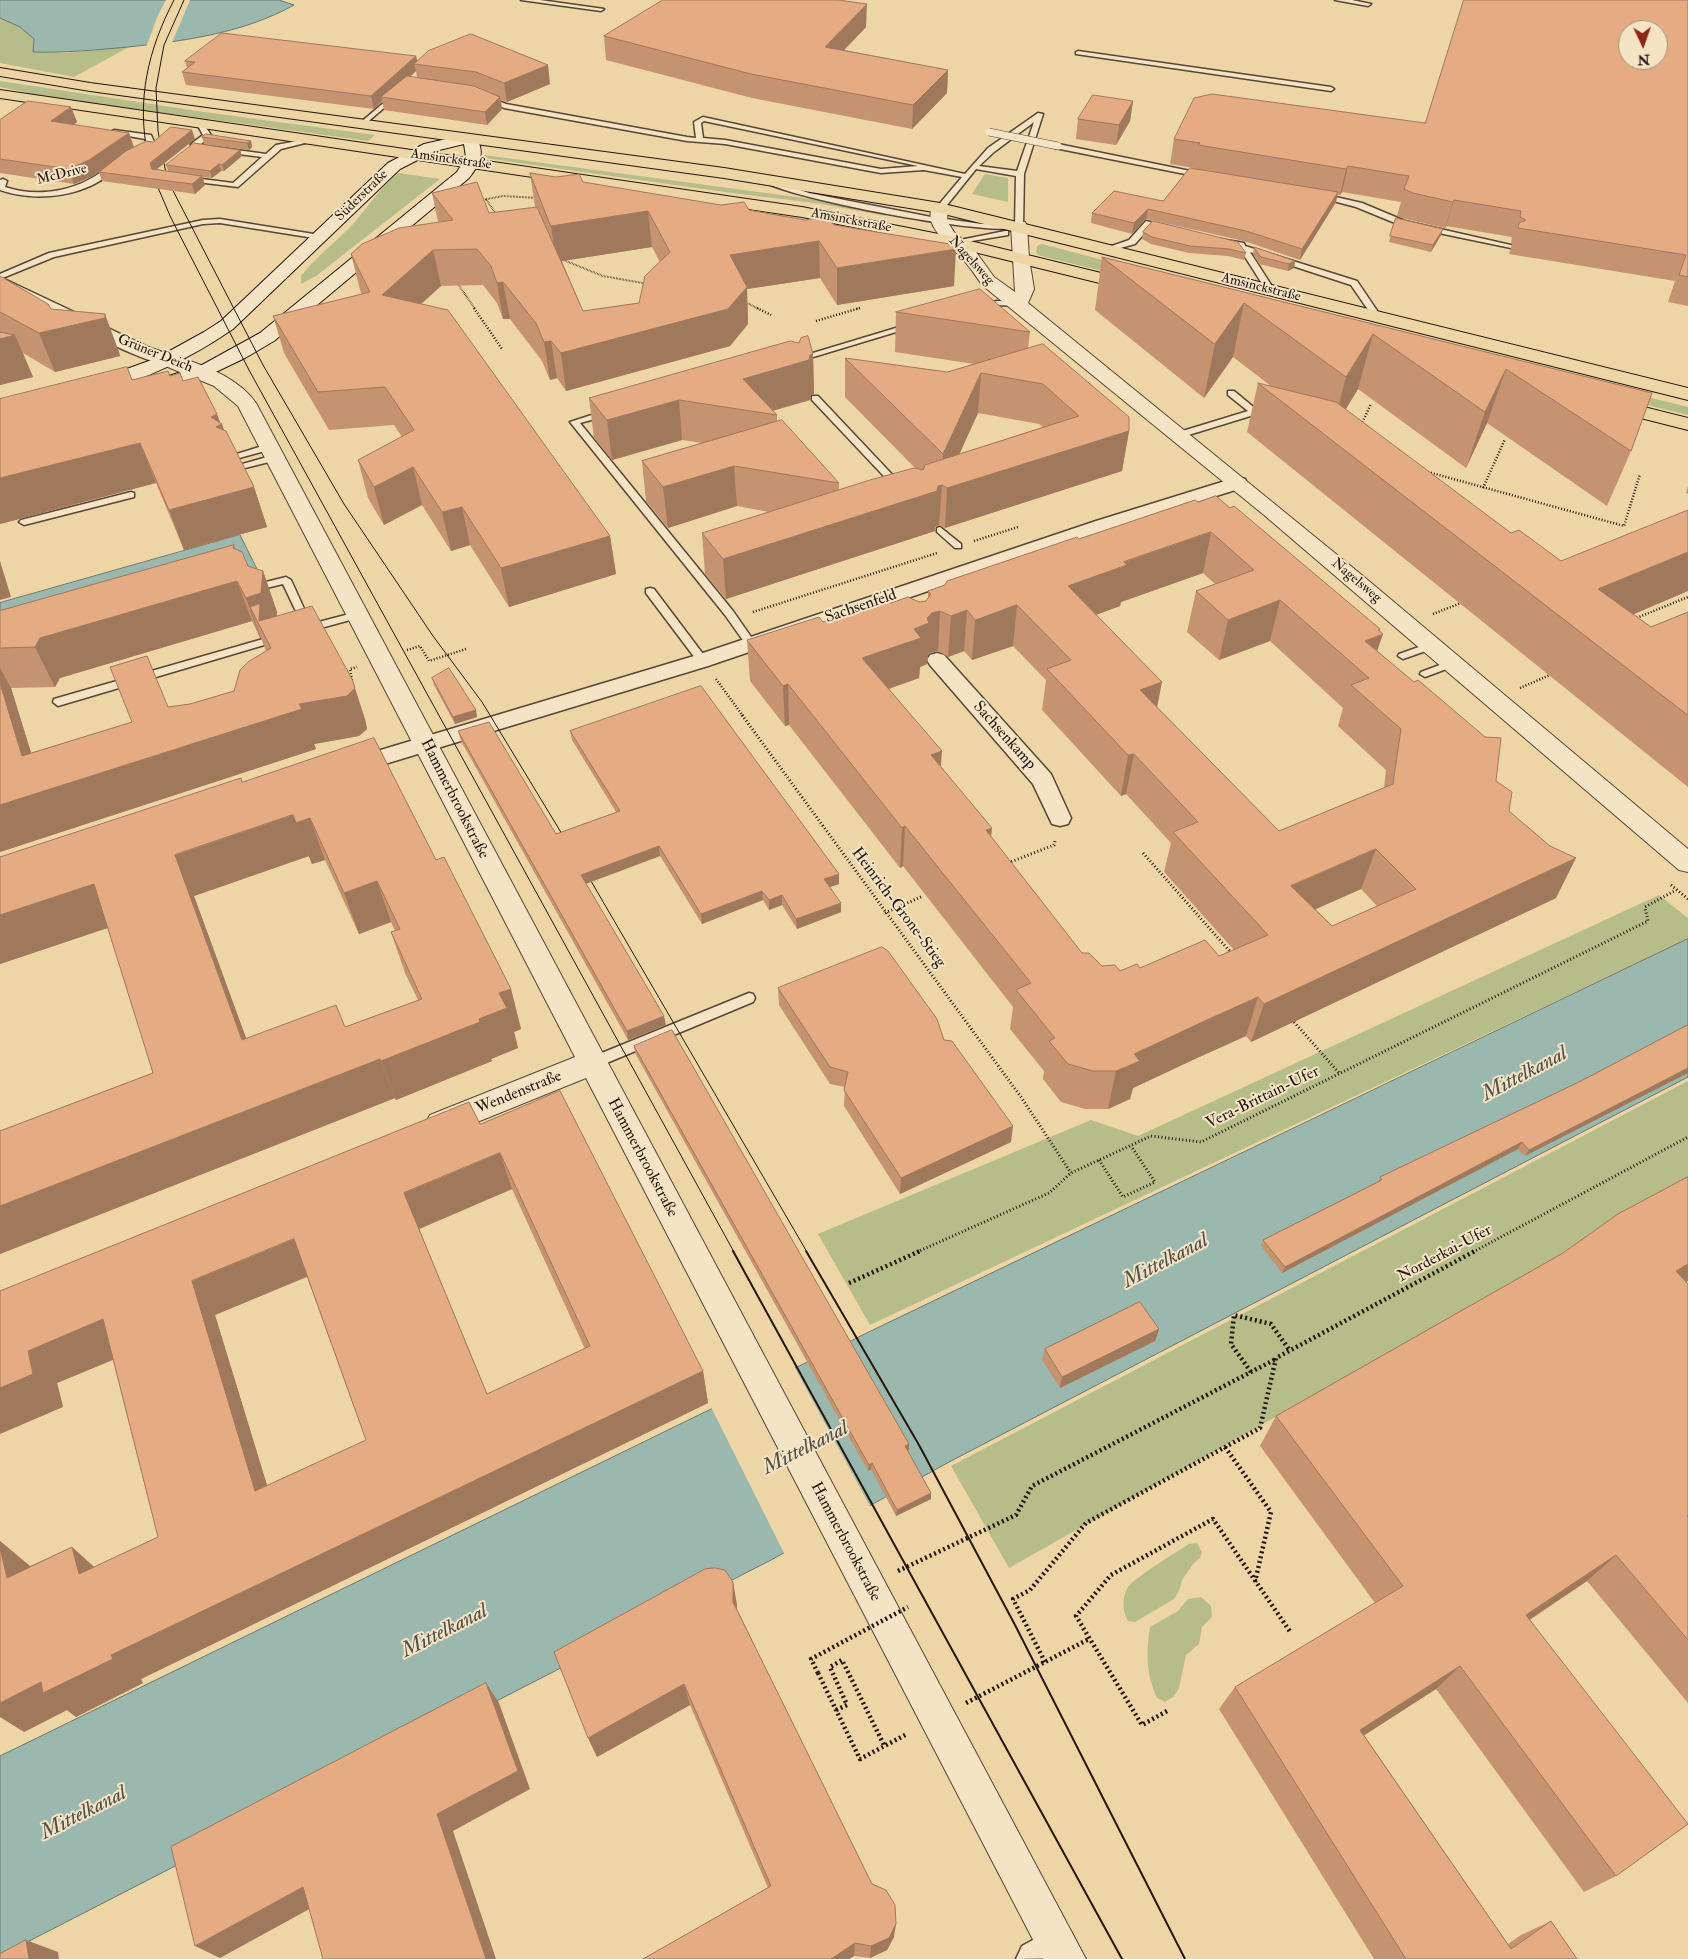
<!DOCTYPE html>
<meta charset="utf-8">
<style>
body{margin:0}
#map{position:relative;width:1688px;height:1959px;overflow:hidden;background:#eed5a6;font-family:"IM FELL Double Pica",serif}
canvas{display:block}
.north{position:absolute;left:1618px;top:20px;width:50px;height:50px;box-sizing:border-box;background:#f4e4c5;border:1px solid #a1927c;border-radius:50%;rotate:177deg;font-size:14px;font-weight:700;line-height:20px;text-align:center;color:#24160f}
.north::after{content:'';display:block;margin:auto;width:18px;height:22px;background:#8f2418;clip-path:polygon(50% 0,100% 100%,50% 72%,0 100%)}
</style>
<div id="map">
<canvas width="1688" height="1959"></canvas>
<div class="north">N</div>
</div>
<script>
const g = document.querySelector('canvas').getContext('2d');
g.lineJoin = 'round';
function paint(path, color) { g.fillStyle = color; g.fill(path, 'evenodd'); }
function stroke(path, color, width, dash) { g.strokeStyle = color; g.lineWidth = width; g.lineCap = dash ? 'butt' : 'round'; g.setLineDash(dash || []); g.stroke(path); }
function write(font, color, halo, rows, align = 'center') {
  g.font = font + ' "IM FELL Double Pica",serif'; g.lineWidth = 4; g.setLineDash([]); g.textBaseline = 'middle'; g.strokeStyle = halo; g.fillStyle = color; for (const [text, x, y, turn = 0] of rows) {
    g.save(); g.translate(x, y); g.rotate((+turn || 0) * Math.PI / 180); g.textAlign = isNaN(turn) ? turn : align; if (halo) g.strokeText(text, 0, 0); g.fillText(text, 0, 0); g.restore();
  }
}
paint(new Path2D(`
 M 0,18 L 20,27 L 34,38 L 33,52 L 65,53 L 129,47 L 74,77 L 0,63 Z
 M 0,81 L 204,112 L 375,135 L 368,141 L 42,96 L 0,87 Z
 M 484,155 L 818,200 L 886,213 L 886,216 L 815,203 L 732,193 L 484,158 Z
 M 399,173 L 440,179 L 316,276 L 301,284 L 301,276 C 317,256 337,241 354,223 C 369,206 380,187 399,173 Z
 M 985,174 L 1008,178 L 1008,202 L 972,194 Z
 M 1042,244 L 1293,310 L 1688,407 L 1688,415 L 1041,256 L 1036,253 L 1037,246 Z
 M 1659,895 L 1688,918 L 1688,939 L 870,1325 L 818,1234 L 1091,1120 L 1138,1136 Z
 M 1688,1081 L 1688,1183 L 1009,1568 L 951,1466 Z
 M 1197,1543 L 1202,1552 L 1200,1558 L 1193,1564 L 1182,1580 L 1179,1591 L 1174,1599 L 1135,1622 L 1128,1621 C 1122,1612 1122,1596 1128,1587 C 1134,1578 1178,1551 1189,1544 Z
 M 1201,1597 L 1211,1606 L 1212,1617 L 1202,1627 L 1199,1644 L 1186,1655 L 1179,1688 L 1173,1697 L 1165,1702 L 1157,1698 C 1146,1675 1146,1651 1150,1627 L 1178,1611 L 1188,1599 Z`), '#b7bd88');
const water = new Path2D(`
 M 0,0 L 279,0 L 294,5 C 244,33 185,41 128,47 C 96,50 65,53 33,52 L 34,39 L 20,27 L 0,18 Z
 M 240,535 L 263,581 L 0,657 L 0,603 Z
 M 1688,939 L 1688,1077 L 951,1461 L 771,1560 L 0,1956 L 0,1756 L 877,1328 Z`);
paint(water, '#9bb8ae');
stroke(water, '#6b776e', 1);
paint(new Path2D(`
 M 166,0 L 190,0 L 171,45 L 146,47 L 158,15 Z
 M 794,1366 L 871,1508 L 785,1555 L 711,1407 Z`), '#eed5a6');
const service = new Path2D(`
 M 521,0 L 540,0 L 604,9 L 601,11 Z
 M 1335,0 L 1352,0 L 1371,4 L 1368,6 Z
 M 1078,51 L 1331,87 L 1334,89 L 1331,91 L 1076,54 L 1076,52 Z
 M 394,94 L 399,95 L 364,125 L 360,125 L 360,123 Z
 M 486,96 L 506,104 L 687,137 L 696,138 L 694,122 L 703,117 L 965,174 L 988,148 L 1038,113 L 1043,114 L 1024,174 L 1023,226 C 1003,240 784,198 761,180 L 765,178 L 809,193 L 931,217 L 982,224 L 1015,225 L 1016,176 L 976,169 L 943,210 L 940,210 L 936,208 L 962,177 L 924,170 L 881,173 L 725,144 L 687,141 L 504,108 L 484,99 L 484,97 ZM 704,121 L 918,166 L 881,169 L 725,140 L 703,138 L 701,123 ZM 1034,122 L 1017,171 L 979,166 L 994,152 Z
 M 201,122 L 203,123 L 211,135 L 200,145 L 266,154 L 276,145 L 313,138 L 317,140 L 281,149 L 238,187 L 189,181 L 185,179 L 186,177 L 233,183 L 262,157 L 191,148 L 191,144 L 203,135 L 197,124 Z
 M 114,130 L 151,135 L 155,144 L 141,153 L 135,153 L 135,149 L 147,143 L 145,139 L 112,133 L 112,131 Z
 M 1058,144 L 1200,173 L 1204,175 L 1200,177 L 1055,148 L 1054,146 Z
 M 110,165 L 117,167 C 89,197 37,203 0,190 L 0,180 L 3,179 L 7,181 L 5,187 C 41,199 82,190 110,165 Z
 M 1318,193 L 1362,203 L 1405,221 L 1515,246 L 1511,248 L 1400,225 L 1356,207 L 1318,197 Z
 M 220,219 L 320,235 L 324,237 L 320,239 L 220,223 L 203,224 L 54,257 L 0,279 L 0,274 L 49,253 L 203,220 Z
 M 1146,221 L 1171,227 L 1167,229 L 1151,226 L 1135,244 L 1106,252 L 1106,248 L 1129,240 Z
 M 1005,231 L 1008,231 L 1008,235 L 954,244 L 950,242 Z
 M 1220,239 L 1244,243 L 1245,246 L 1357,281 L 1382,318 L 1375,320 L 1351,285 L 1250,252 L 1275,291 L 1268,293 L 1240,249 L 1220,243 Z
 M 997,301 L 1019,302 L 1023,304 L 1019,306 L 997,305 L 980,309 L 976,307 Z
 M 909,324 L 916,326 L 800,361 L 793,359 Z
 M 1228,391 L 1234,391 L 1257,410 L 1257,414 L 1182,437 L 1176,437 L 1176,433 L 1248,411 L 1228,395 Z
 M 812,396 L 818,396 L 902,485 L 902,489 L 896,489 L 812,400 Z
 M 607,410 L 611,413 L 610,415 L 580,423 L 733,611 L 756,644 L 755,646 L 747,646 L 725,615 L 570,422 Z
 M 269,444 L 272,445 L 272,449 L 232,460 L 227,457 Z
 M 274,455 L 277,456 L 277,460 L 237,470 L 232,467 Z
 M 131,492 L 134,493 L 134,497 L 24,525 L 19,522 L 21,520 Z
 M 940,527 L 961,544 L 961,548 L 955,548 L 937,532 L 937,528 Z
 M 286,577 L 291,580 L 311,624 L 357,612 L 362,615 L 361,617 L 310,631 L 302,631 L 301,629 L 303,626 L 283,584 L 254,591 L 249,588 L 250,586 Z
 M 650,588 L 654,589 L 706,658 L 706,662 L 698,662 L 646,593 L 646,589 Z
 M 277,635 L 282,638 L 281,640 L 58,706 L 53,702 L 54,699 Z
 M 1433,642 L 1437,643 L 1437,647 L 1403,659 L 1398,656 L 1399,654 Z
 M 1453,660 L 1457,661 L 1457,665 L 1425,677 L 1420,674 L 1421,672 Z
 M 749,993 L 753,994 L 755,998 L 753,1002 L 597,1067 L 587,1067 L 585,1063 L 587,1059 Z`);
const minor = new Path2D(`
 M 0,277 L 150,348 L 176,357 L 179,361 L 176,365 C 152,371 29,302 0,288 Z
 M 1238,477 L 1245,479 L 1247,483 L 1245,487 L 1110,529 L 708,666 L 352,774 L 344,771 L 341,766 L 344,761 L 694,656 L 1096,521 Z
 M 937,653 L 944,655 L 1051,774 L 1071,818 L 1068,824 L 1060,826 L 1052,824 L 1033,784 L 930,665 L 927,660 L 930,655 Z
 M 1058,1926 L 1071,1932 L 1077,1945 L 1071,1958 L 1016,1959 L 1022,1946 Z`);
const tertiary = new Path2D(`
 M 940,203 L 946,204 L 948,208 L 947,221 L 954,232 L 976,252 L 994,277 L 1015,292 L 1011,226 L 1013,222 L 1025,222 L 1027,226 L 1029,258 L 1034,289 L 1028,303 L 1363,576 L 1688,849 L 1688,872 L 1679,870 L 1264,515 L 982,285 C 976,276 970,267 963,259 C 951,246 920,225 934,204 Z
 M 170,355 C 200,363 238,377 256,403 L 1086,1959 L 1043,1959 L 586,1078 L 450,1133 L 440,1136 L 430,1133 L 425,1124 L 430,1115 L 575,1057 L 238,406 L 214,386 L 163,365 L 161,361 L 163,357 Z`);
const secondary = new Path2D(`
 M 469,134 L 475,136 C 486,152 480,164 469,178 L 274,341 L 245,358 L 201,379 L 146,396 L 139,394 L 136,390 L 139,386 L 202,365 L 260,333 L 457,172 L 466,157 L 464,144 L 435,151 L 400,169 L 233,329 C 191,358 145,380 95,393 L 88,391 L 85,387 L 88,383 L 157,358 L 204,332 L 221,321 L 388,163 L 424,144 Z`);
const primary = new Path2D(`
 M 0,68 L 90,83 L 724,168 L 940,203 L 1688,388 L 1688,400 L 940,213 L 724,178 L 90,91 L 0,76 Z
 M 0,90 L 802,207 L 954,237 L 1142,283 L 1145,287 L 1142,291 L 1136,292 L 954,247 L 802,217 L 0,98 Z
 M 1608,398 L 1688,418 L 1688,430 L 1601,408 L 1598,404 L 1601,400 Z`);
stroke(service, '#564635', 3);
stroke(minor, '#564635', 3);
stroke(tertiary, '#564635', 2);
stroke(secondary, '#24160f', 2);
stroke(primary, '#24160f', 2);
stroke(new Path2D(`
 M 486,199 L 496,214
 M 482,200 L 503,196 L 538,198
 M 561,259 L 603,276 L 648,284
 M 458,284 L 475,309
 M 745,302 L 759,309
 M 856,309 L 860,308`), '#24160f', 2, [0.5, 1]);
stroke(new Path2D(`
 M 474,308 L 502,349
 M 757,308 L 771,315
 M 816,321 L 860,308
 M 1361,425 L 1371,404
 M 1428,472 L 1624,526 L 1640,474
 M 1483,488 L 1505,439
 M 974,541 L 1018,527
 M 753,612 L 937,553
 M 1433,614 L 1461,603
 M 1634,619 L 1688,597
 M 407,650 L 420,646 L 429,661 L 466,649
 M 716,679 L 743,716
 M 352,680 L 350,669 L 357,667
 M 1520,688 L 1550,675`), '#24160f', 2.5, [1, 2]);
stroke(new Path2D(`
 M 742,715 L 1021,1097 L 1071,1173
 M 1143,853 L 1233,955
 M 1008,863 L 1054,845 L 1055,841
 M 1671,885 L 1688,899
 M 885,913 L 923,896
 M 1294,1022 L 1340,1074
 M 1099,1160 L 1123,1197 L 1155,1182 L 1131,1146
 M 917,1252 L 1049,1193 L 1071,1173 L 1151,1136 L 1201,1142 L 1648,921 L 1645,907 L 1676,890
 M 1473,1252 L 1688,1137`), '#24160f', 3, [1, 2.5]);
stroke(new Path2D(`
 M 849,1283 L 920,1251
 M 1251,1372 L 1231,1344 L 1234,1315 L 1271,1324 L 1290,1351
 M 1225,1447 L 1271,1512 L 1255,1582
 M 898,1571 L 1016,1515 L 1032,1486 L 1276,1359
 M 1045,1662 L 1013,1599 L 1030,1590 L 1086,1523 L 1260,1428 L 1276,1358 L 1475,1251
 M 818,1673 L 860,1759 L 907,1734
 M 966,1703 L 1089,1639
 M 836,1710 L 847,1705 L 830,1667 L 842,1660 L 884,1745
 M 1167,1711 L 1142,1725 L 1076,1616 L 1111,1575 L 1213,1519 L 1291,1633`), '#24160f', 4.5, [2, 3]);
paint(service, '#f4e4c5');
paint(minor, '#f4e4c5');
paint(tertiary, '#f4e4c5');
paint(secondary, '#f4e4c5');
paint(primary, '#eed5a6');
stroke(new Path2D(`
 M 184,0 L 164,45 L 156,88 L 158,131 L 167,179 L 263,365 L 344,504 L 433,636 L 482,702 L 568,844
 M 148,156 C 136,100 148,50 174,0
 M 153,176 L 171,218 L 249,370 L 734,1252
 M 584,869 L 807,1252`), '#24160f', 1);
stroke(new Path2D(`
 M 733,1251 L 1122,1959
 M 806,1251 L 919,1445 L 1015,1625 L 1185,1959`), '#24160f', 2);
const serviceBridge = new Path2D(`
 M 989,132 L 1058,146`);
stroke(serviceBridge, '#564635', 8, []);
stroke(new Path2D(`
 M 818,1673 L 811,1659 L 908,1607`), '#24160f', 4.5, [2, 3]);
stroke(serviceBridge, '#f4e4c5', 7);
paint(new Path2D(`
 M 669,0 L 866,27 L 844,50 L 948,70 L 947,93 L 912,129 L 752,98 L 606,60 L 604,36 Z
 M 1688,0 L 1688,306 L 1668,302 L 1675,281 L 1509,254 L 1512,244 L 1511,243 L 1512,237 L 1446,226 L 1445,228 L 1406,219 L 1397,216 L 1401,202 L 1342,192 L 1340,195 L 1337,195 L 1336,202 L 1300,260 L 1244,241 L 1146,219 L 1132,234 L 1091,223 L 1092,213 L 1163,201 L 1194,168 L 1170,164 L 1174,139 L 1425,123 Z
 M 416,56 L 417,61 L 550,84 L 507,102 L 501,100 L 502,109 L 487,125 L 384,110 L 382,101 L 374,109 L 186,85 L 182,72 L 187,68 L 185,61 ZM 416,71 L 417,78 L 410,77 Z
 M 1133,101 L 1130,121 L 1116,145 L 1076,139 L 1078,119 Z
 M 71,107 L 77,122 L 73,125 L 129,133 L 134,147 L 153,142 L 195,139 L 157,169 L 168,171 L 166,165 L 240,150 L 242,156 L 224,171 L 221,171 L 212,178 L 202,177 L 205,185 L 195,194 L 102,181 L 99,172 L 95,175 L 74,184 L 0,173 L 0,120 Z
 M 202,137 L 251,141 L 252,147 L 249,150 L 204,144 Z
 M 530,173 L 834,225 L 954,286 L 837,305 L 820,278 L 747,289 L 748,324 L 730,346 L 566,391 L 557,378 L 550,380 L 542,361 L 510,319 L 503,319 L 497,303 L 483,285 L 441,286 L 421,304 L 610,536 L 616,574 L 509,607 L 470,545 L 451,551 L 422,505 L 384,525 L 368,498 L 358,460 L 402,437 L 394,425 L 329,430 L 284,353 L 273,316 L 362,294 L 360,290 L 351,254 L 438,222 L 432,193 L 489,213 L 535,207 ZM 652,247 L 660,262 L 639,303 L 583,311 L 562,261 Z
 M 1396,218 L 1441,235 L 1431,252 L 1389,242 Z
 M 1153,221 L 1246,253 L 1244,260 L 1228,256 L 1189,253 L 1151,244 L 1142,239 L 1143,232 Z
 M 1254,247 L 1295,261 L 1294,268 L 1288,271 L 1259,264 L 1253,254 Z
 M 1102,257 L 1652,393 L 1631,451 L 1607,506 L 1487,423 L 1466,468 L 1358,389 L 1345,410 L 1511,533 L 1561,561 L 1688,591 L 1633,614 L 1651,627 L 1688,612 L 1688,787 L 1247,432 L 1258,383 L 1271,386 L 1233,357 L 1204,398 L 1095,310 Z
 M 0,276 L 119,352 L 120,356 L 55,372 L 23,353 L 33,377 L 0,385 Z
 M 896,312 L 1030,332 L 1028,348 L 1129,431 L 1122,471 L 945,528 L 939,525 L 935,527 L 935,531 L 726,599 L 705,574 L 702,533 L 769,512 L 737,506 L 668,528 L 646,501 L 642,461 L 702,443 L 682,440 L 612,460 L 594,438 L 589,398 L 813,354 L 814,394 L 811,395 L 810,400 L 773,411 L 777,415 L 777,422 L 839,483 L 839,490 L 915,468 L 845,397 L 845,358 L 947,372 L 974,364 L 895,352 ZM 978,413 L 1039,424 L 1043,427 L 959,454 Z
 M 170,376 L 183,381 L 220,422 L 254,487 L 267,527 L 184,550 L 156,483 L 0,524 L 0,399 L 132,380 Z
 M 1688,486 L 1688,494 L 1686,493 Z
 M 1195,500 L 1380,631 L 1377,651 L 1496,781 L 1509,811 L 1556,898 L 1251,1042 L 1246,1036 L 1197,1058 L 1133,1088 L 1130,1099 L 1108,1109 L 1085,1109 L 1061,1102 L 1043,1079 L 1044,1071 L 1010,1029 L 1013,1007 L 903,866 L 900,868 L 789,725 L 785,726 L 750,681 L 747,640 L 823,622 L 891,603 L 926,601 L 928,598 L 928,591 ZM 1203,573 L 1215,584 L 1196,591 L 1187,632 L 1219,660 L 1270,641 L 1343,708 L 1338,726 L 1386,770 L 1384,788 L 1279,831 L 1157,707 L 1096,615 L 1120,606 L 1121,602 ZM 1013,646 L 1046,680 L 1042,710 L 1121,796 L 1126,794 L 1171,843 L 1164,872 L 1234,950 L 1219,956 L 1120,971 L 1102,966 L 1082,953 L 991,837 L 941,767 L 889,689 L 919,678 L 920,667 L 927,664 L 928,656 L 929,653 L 938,651 L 948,657 L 964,651 L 972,660 ZM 1361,889 L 1377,906 L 1332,926 L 1315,909 Z
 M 234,545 L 236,550 L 248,566 L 263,571 L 277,612 L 276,616 L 365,719 L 367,729 L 359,736 L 314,744 L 316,749 L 0,852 L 0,611 ZM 252,621 L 260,638 L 261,638 L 266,651 L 234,691 L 190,704 L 169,707 L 132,722 L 31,753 L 11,688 L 55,687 L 60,678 Z
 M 432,678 L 477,717 L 455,724 L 434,685 Z
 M 458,731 L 556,834 L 616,812 L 572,740 L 570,731 L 839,884 L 830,887 L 841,912 L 797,929 L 782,905 L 769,910 L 763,900 L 702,924 L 660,856 L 586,884 L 666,1025 L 628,1040 L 461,741 Z
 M 242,782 L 436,860 L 511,989 L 521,1029 L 514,1032 L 518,1048 L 491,1059 L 492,1061 L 396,1100 L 395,1098 L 0,1254 L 0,1131 L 153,1073 L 108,928 L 0,964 L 0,857 ZM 309,856 L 312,864 L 325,860 L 359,934 L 391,922 L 395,931 L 391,932 L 405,973 L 418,1000 L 345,1027 L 246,1038 L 194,896 Z
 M 778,988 L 944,1040 L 1011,1142 L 900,1194 L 844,1106 L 845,1087 L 830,1084 L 779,1005 Z
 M 634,1046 L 909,1444 L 909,1450 L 908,1451 L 931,1493 L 931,1499 L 896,1516 L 871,1469 L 868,1471 L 635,1053 Z
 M 1581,1081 L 1525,1156 L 1518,1149 L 1282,1273 L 1261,1246 L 1263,1240 L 1377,1182 L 1380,1177 Z
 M 480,1124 L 703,1371 L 708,1403 L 141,1679 L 143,1683 L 76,1717 L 67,1710 L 24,1732 L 0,1541 L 30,1566 L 72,1547 L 94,1567 L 158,1537 L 113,1360 L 57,1383 L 63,1407 L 0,1291 ZM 512,1189 L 585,1349 L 487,1394 L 419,1229 ZM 307,1277 L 366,1440 L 267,1486 L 215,1315 Z
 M 1688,1177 L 1688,1281 L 1686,1282 L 1688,1284 L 1688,1703 L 1587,1581 L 1530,1620 L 1616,1876 L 1584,1892 L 1436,1689 L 1364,1735 L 1508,1944 L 1521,1935 L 1551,1921 L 1577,1959 L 1374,1959 L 1219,1709 L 1235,1687 L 1375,1603 L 1260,1446 L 1276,1416 L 1563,1253 Z
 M 1159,1329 L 1155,1341 L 1060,1388 L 1042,1360 L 1045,1349 Z
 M 733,1582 L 737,1609 L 894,1937 L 887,1950 L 870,1958 L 854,1956 L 849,1959 L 643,1959 L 768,1888 L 690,1705 L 597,1757 Z`), '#c59370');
paint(new Path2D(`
 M 867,4 L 866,27 L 825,70 L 825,47 Z
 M 416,56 L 418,64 L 414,64 L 416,71 L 386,98 L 381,97 L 382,101 L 374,109 L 371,96 Z
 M 548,65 L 550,84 L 507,102 L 504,83 Z
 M 948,70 L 947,93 L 912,129 L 913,105 Z
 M 500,97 L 502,109 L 487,125 L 485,112 Z
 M 1133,101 L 1130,121 L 1116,145 L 1119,125 Z
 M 71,107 L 77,122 L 57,136 L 51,121 Z
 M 192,130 L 195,139 L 153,172 L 150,163 Z
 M 129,133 L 134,148 L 95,175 L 74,184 L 69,169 Z
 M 251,141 L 252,147 L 249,150 L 247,143 Z
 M 240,150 L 242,156 L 224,171 L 222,165 Z
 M 219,164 L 221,171 L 212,178 L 210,171 Z
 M 1348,166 L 1342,192 L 1340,195 L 1346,169 Z
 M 202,176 L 205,185 L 195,194 L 192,184 Z
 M 1338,192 L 1336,202 L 1300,260 L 1302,249 Z
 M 1454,200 L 1446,226 L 1445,228 L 1453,202 Z
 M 1148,209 L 1146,219 L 1132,234 L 1134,223 Z
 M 648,211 L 652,247 L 556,262 L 551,226 Z
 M 1443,229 L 1441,235 L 1431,252 L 1433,245 Z
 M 819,241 L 820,278 L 747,289 L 748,324 L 730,346 L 566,391 L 561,353 L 730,255 Z
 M 956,249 L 954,286 L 837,305 L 837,268 Z
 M 433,250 L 441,286 L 390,332 L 382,295 Z
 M 1295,261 L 1294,268 L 1288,271 L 1289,264 Z
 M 503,282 L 510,319 L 503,319 L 497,283 Z
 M 1244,303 L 1233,357 L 1204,398 L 1215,344 Z
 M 105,314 L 119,352 L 120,356 L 55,372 L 39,333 Z
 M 1373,334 L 1358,389 L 1332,432 L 1346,377 Z
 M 15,335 L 33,377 L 0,385 L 0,339 Z
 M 551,341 L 557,378 L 550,380 L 544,342 Z
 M 813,354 L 814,394 L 811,395 L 810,400 L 764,413 L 743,379 L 810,355 Z
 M 1506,369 L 1487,423 L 1466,468 L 1485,412 Z
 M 981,373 L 978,413 L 945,486 L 942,485 L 939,525 L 935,527 L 935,531 L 726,599 L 723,559 L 942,485 L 943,454 Z
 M 679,400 L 682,440 L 612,460 L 607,420 Z
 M 217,414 L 221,425 L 222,424 L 236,464 L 211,417 Z
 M 1129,431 L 1122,471 L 945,528 L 947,488 Z
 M 140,443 L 156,483 L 0,524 L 0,478 Z
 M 734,466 L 737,506 L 668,528 L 663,487 Z
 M 413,467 L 422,505 L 384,525 L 374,487 Z
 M 254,487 L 267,527 L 184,550 L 169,510 Z
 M 462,507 L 470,545 L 451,551 L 442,512 Z
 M 1211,532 L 1203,573 L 1121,602 L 1120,606 L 1063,627 L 1068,586 L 1124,562 Z
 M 610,536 L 616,574 L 509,607 L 501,568 Z
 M 1688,552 L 1688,591 L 1585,635 L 1598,589 Z
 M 0,561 L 11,597 L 0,600 Z
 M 263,571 L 277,612 L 275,634 L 271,648 L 250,607 L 261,638 L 260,638 L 246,598 Z
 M 237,581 L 252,621 L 60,678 L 55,687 L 35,647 L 40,638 Z
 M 1280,600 L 1270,641 L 1219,660 L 1228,620 Z
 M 1017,605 L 1013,646 L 972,660 L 975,620 Z
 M 967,610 L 964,651 L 948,657 L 951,616 Z
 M 940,611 L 938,651 L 929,653 L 928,656 L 927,664 L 920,667 L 919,678 L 862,698 L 862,658 L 927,618 L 932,613 Z
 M 1380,629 L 1378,636 L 1383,634 L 1369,675 L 1365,641 L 1378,630 Z
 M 147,656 L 186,746 L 299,704 L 352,679 L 365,719 L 367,729 L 359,736 L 314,744 L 316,749 L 0,852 L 0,805 L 22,756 L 0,683 L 0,668 L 11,688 L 43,791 L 186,746 Z
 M 1162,682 L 1154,723 L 1140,690 Z
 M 788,684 L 789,725 L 785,726 L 783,686 Z
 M 476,710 L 477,717 L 455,724 L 453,717 Z
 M 942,751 L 939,791 L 931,755 Z
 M 1134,754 L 1126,794 L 1121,796 L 1128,755 Z
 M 293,815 L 309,856 L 194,896 L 261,1079 L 242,1040 L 175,855 Z
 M 310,818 L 325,860 L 312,864 L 296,823 Z
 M 905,826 L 903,866 L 900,868 L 902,828 Z
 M 992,828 L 988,868 L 986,830 Z
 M 659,846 L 660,856 L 582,885 L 581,875 Z
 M 1376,849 L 1361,889 L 1278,926 L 1291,886 Z
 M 1576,858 L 1556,898 L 1251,1042 L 1264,1004 Z
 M 839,874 L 839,884 L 824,889 L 824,879 Z
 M 377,881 L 391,922 L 359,934 L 344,893 Z
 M 94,884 L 116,925 L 0,964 L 0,915 Z
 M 762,891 L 763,900 L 702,924 L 701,914 Z
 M 782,895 L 782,905 L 769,910 L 769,900 Z
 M 841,903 L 841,912 L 797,929 L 796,919 Z
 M 511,989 L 521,1029 L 514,1032 L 518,1048 L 491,1059 L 492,1061 L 396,1100 L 381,1061 L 479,1019 L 499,993 Z
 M 1258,997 L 1246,1036 L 1197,1058 L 1133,1088 L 1130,1099 L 1108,1109 L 1116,1071 L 1134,1054 L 1209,1019 Z
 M 664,1016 L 666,1025 L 628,1040 L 627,1031 Z
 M 380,1059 L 395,1098 L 0,1254 L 0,1206 Z
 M 1688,1068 L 1688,1073 L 1525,1156 L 1529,1150 Z
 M 1013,1126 L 1011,1142 L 900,1194 L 901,1178 Z
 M 1522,1142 L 1518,1149 L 1282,1273 L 1285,1267 Z
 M 500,1153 L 512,1189 L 419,1229 L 404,1193 Z
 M 294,1239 L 313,1274 L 215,1315 L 278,1521 L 255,1491 L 192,1281 Z
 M 1688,1264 L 1688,1281 L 1648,1304 L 1676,1271 Z
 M 103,1319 L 129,1353 L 57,1383 L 63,1407 L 0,1434 L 0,1388 L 28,1351 Z
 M 1159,1329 L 1155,1341 L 1060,1388 L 1062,1377 Z
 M 703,1371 L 708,1403 L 141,1679 L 143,1683 L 76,1717 L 67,1710 L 24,1732 L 0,1717 L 0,1703 L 41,1682 L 111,1655 Z
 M 909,1444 L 909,1450 L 905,1452 L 905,1446 Z
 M 872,1463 L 871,1469 L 868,1471 L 869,1465 Z
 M 931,1493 L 931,1499 L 896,1516 L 897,1510 Z
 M 0,1541 L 31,1567 L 7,1578 L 0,1548 Z
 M 72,1547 L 103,1575 L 79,1574 Z
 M 1616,1555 L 1587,1581 L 1500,1639 L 1526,1615 Z
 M 733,1582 L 737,1605 L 737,1625 L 733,1602 Z
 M 1460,1666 L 1436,1689 L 1340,1751 L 1360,1730 Z
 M 486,1683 L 499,1703 L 530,1789 L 453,1831 L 496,1959 L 486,1959 L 437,1814 Z
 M 684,1684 L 690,1705 L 597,1757 L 588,1738 Z
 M 303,1887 L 324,1901 L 220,1958 L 195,1946 Z
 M 896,1924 L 894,1937 L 887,1950 L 870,1958 L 871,1946 Z
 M 26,1940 L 58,1952 L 59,1959 L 29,1959 Z
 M 855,1943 L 854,1956 L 849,1959 L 831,1959 Z`), '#a0785b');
const building = new Path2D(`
 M 663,0 L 838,0 L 867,4 L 825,47 L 948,70 L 913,105 L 751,74 L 604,36 Z
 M 1464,0 L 1688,0 L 1688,277 L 1679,275 L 1686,255 L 1518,228 L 1519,223 L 1526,220 L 1520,217 L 1521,211 L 1454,200 L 1453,202 L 1413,193 L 1404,189 L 1409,176 L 1348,166 L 1346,169 L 1198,145 L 1200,143 L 1174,139 L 1194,98 L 1212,94 L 1425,123 ZM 1628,30 L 1658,30 L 1658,60 L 1628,60 Z
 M 222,33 L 416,56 L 371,96 L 182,72 L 195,62 L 185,61 Z
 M 471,34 L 548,65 L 504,83 L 476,72 L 414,64 L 428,51 Z
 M 407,76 L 474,86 L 500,97 L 485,112 L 381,97 Z
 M 1093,95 L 1133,101 L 1119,125 L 1078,119 Z
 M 28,101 L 71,107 L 51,121 L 129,133 L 89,160 L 69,169 L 0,159 L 0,120 Z
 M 171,127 L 192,130 L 150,163 L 152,169 L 202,176 L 192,184 L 99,172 L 126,151 L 146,141 L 153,142 Z
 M 206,134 L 251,141 L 247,143 L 202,137 Z
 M 194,143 L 240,150 L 222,165 L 219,164 L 210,171 L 166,165 Z
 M 1190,168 L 1338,192 L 1302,249 L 1246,231 L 1148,209 L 1134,223 L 1092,213 L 1114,191 L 1163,201 Z
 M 530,173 L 556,177 L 579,174 L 583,182 L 721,205 L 744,202 L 749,210 L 805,220 L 828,216 L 834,225 L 956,245 L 956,249 L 837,268 L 819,241 L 730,255 L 747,287 L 728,309 L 561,353 L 551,341 L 544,342 L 536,323 L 503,282 L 497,283 L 491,266 L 477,249 L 433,250 L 382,295 L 448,310 L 610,536 L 501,568 L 462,507 L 442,512 L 413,467 L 374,487 L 358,460 L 414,430 L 385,387 L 318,392 L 273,316 L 370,292 L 351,254 L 362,244 L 399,228 L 453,220 L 432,193 L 477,182 L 489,213 L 537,207 L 583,311 L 639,303 L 645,276 L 670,252 L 648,211 L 551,226 Z
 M 1396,218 L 1443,229 L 1433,245 L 1390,236 Z
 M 1153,221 L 1238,242 L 1246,253 L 1229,249 L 1190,246 L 1152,237 L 1143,232 Z
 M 1254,247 L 1295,261 L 1289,264 L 1261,257 Z
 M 1102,257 L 1652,393 L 1631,451 L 1506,369 L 1485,412 L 1373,334 L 1346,377 L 1244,303 L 1215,344 Z
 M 0,276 L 48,304 L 51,309 L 105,314 L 105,318 L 39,333 L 0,312 Z
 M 980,289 L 1030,332 L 896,312 Z
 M 0,332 L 15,335 L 0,339 Z
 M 808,336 L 813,354 L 810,355 L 809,360 L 743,379 L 777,415 L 679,400 L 607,420 L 589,398 L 790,341 L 799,343 L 801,338 Z
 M 1043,344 L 1129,417 L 1129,431 L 947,488 L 942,485 L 938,486 L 937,491 L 723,559 L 702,533 L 870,480 L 914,468 L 923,470 L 925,465 L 1079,416 L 1043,384 L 981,373 L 943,454 L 845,358 L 947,372 Z
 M 127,367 L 132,380 L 168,371 L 170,376 L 180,373 L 183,381 L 198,377 L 217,414 L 211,417 L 222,424 L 216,427 L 226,431 L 254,487 L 169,510 L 140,443 L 0,478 L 0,399 Z
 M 1258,383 L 1336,402 L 1511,533 L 1519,530 L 1561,561 L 1688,510 L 1688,552 L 1598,589 L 1651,627 L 1688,612 L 1688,715 Z
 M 782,420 L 839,483 L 734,466 L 663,487 L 642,461 Z
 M 1216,496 L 1230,508 L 1234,506 L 1380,629 L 1378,630 L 1383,634 L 1365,641 L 1414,682 L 1418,680 L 1485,737 L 1501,738 L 1496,781 L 1512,792 L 1509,811 L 1550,846 L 1576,858 L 1264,1004 L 1258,997 L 1209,1019 L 1134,1054 L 1140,1061 L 1116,1071 L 1093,1071 L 1068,1064 L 1049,1041 L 1055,1038 L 1016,990 L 1031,983 L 905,826 L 902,828 L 788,684 L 783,686 L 747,640 L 819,617 L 823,622 L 883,601 L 891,603 L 908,597 L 919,602 L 926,601 L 931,594 L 928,591 L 945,585 L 947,581 L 1077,537 L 1079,539 L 1195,500 L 1198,502 ZM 1211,532 L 1254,570 L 1196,591 L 1228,620 L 1280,600 L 1369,678 L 1351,685 L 1401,729 L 1393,784 L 1279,831 L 1140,690 L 1162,682 L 1068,586 L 1127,565 L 1124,562 ZM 1017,605 L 1071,660 L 1047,669 L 1128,755 L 1134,754 L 1198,822 L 1173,832 L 1268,935 L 1219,956 L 1205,940 L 1140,968 L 1137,964 L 1120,971 L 1115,965 L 1102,966 L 1089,953 L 1082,953 L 986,830 L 992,828 L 931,755 L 942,751 L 862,658 L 921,638 L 914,629 L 929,623 L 927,618 L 932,613 L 940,611 L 951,616 L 967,610 L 975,620 ZM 1376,849 L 1416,889 L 1332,926 L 1291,886 Z
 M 234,545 L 233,548 L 242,552 L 248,566 L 263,571 L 261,593 L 246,598 L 237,581 L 40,638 L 35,647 L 0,648 L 0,611 Z
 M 260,604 L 259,621 L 312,606 L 352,679 L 355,688 L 347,696 L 299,704 L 302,709 L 0,805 L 0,683 L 22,756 L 132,722 L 110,667 L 147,656 L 168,707 L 190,704 L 234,691 L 240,670 L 248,662 L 271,648 L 250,607 Z
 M 449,668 L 476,710 L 453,717 L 432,678 Z
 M 701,686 L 839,874 L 824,879 L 841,903 L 796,919 L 782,895 L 769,900 L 762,891 L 701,914 L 659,846 L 581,875 L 664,1016 L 627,1031 L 458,731 L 489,722 L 556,834 L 620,811 L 570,731 Z
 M 374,738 L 436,860 L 444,857 L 511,989 L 499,993 L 507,1008 L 479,1019 L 480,1022 L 381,1061 L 380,1059 L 0,1206 L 0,1131 L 153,1073 L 94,884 L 0,915 L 0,857 L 241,778 L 242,782 ZM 293,815 L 296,823 L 310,818 L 344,893 L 377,881 L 400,929 L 391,932 L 422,999 L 345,1027 L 336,1005 L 242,1040 L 175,855 Z
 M 882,947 L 888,951 L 937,1019 L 944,1040 L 952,1041 L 1013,1126 L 901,1178 L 844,1090 L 848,1072 L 830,1067 L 778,988 Z
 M 1688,1025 L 1688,1068 L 1529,1150 L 1522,1142 L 1285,1267 L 1263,1240 L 1382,1180 L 1380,1177 L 1581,1081 Z
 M 672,1030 L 909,1444 L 905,1446 L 931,1493 L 897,1510 L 872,1463 L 869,1465 L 634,1046 Z
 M 560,1091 L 703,1371 L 111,1655 L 113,1659 L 43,1693 L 41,1682 L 0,1703 L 0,1548 L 7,1578 L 72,1547 L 79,1574 L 158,1537 L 103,1319 L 28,1351 L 33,1374 L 0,1388 L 0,1291 L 469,1102 L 480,1124 ZM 500,1153 L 590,1346 L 487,1394 L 404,1193 ZM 294,1239 L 366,1440 L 255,1491 L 192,1281 Z
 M 1688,1177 L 1688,1264 L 1676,1271 L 1688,1284 L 1688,1516 L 1687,1516 L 1688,1517 L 1688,1640 L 1616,1555 L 1526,1615 L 1688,1824 L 1616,1876 L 1460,1666 L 1360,1730 L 1511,1949 L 1551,1921 L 1577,1959 L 1406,1959 L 1235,1687 L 1403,1586 L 1276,1416 L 1563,1253 L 1618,1214 Z
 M 1140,1302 L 1159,1329 L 1062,1377 L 1045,1349 Z
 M 715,1568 L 725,1570 L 733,1582 L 733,1602 L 872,1884 L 886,1890 L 895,1905 L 896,1924 L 889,1938 L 871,1946 L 855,1943 L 831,1959 L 643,1959 L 771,1886 L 684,1684 L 588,1738 L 554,1652 L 705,1569 Z
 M 486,1683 L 518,1771 L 437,1814 L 486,1959 L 323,1959 L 303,1887 L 195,1946 L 171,1847 Z
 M 26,1940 L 29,1959 L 0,1959 L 0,1954 Z`);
paint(building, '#e5ab82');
stroke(building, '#a0785b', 1);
write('14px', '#24160f', '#f4e4c5', [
 ["Amsinckstraße",451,160,8],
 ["McDrive",62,175,-14],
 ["Süderstraße",362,196,-44],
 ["Amsinckstraße",851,221,11],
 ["Nagelsweg",971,261,48],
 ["Amsinckstraße",1261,288,14],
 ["Grüner Deich",155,354,22],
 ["Nagelsweg",1356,581,40]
]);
write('16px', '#24160f', '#f4e4c5', [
 ["Sachsenfeld",861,607,-19],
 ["Sachsenkamp",1004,736,48],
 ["Hammerbrookstraße",454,799,63],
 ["Heinrich-Grone-Stieg",898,908,53],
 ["Wendenstraße",519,1093,-22],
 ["Vera-Brittain-Ufer",1263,1098,-26],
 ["Hammerbrookstraße",642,1158,62],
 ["Norderkai-Ufer",1445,1254,-28],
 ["Hammerbrookstraße",845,1542,62]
]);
write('italic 21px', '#4e4f47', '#f4e4c5', [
 ["Mittelkanal",1525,1075,-28],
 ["Mittelkanal",1166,1262,-28],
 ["Mittelkanal",806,1449,-27],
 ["Mittelkanal",445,1632,-27],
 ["Mittelkanal",84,1814,-27]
]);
</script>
